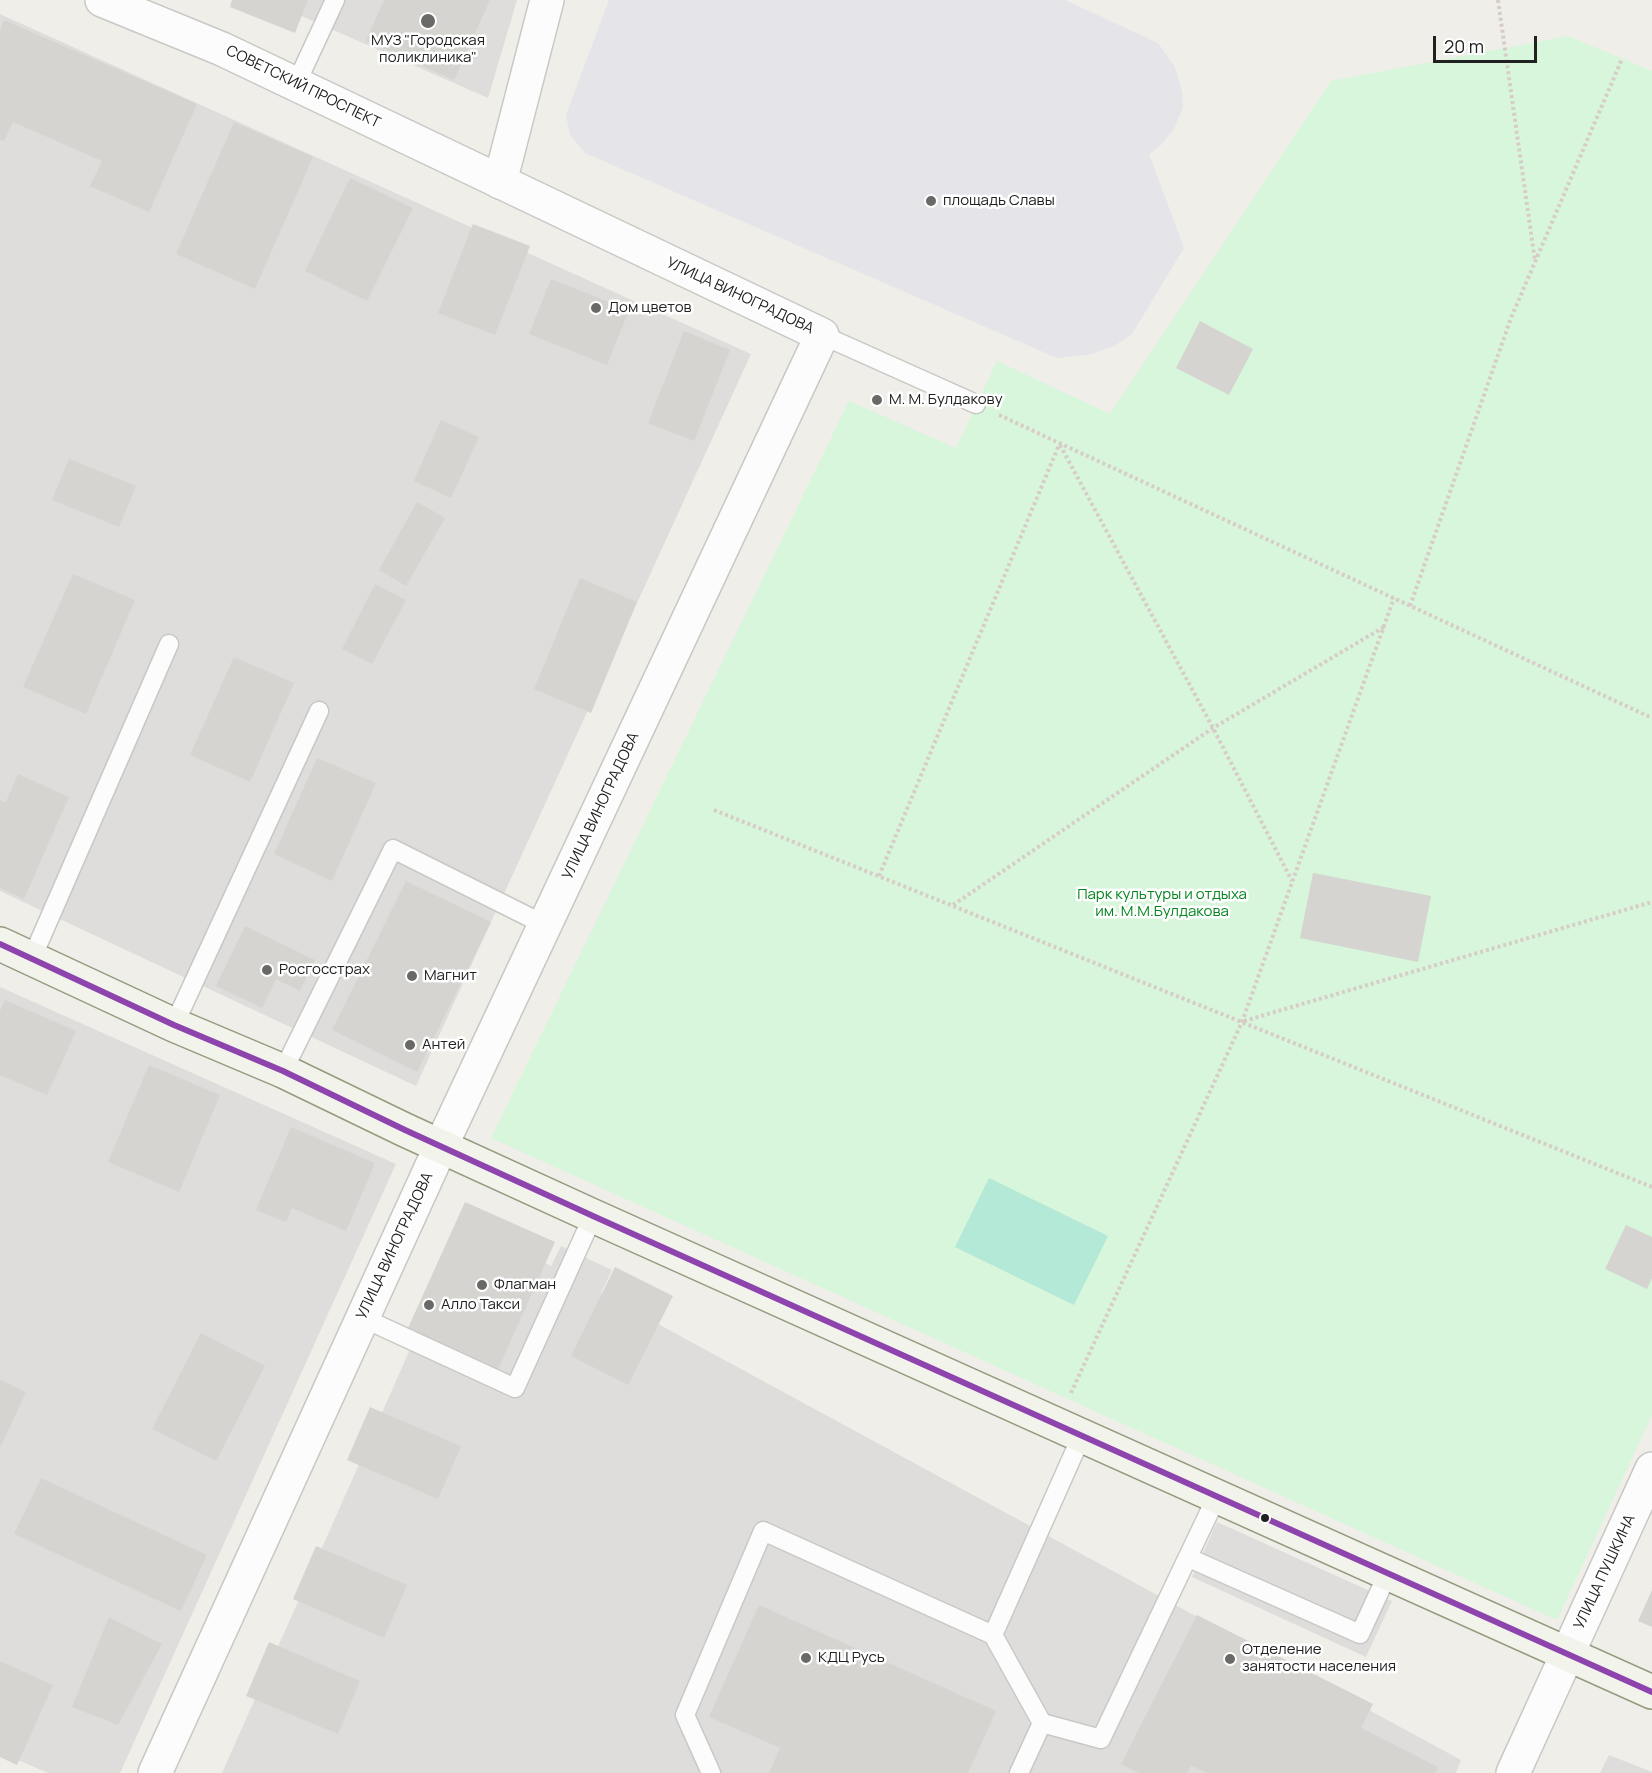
<!DOCTYPE html>
<meta charset="utf-8">
<style>
body{margin:0}
#map{position:relative;width:1652px;height:1773px;overflow:hidden;background:#efeee9;font-family:Manrope,sans-serif}
canvas{display:block}
.scale{position:absolute;left:1433px;top:36px;width:104px;height:27px;box-sizing:border-box;border:3px solid #212121;border-top:0;padding-left:8px;font-size:18px;line-height:21px;white-space:nowrap;color:#212121;-webkit-text-stroke:4px #fff;paint-order:stroke}
</style>
<div id="map">
<canvas width="1652" height="1773"></canvas>
<div class="scale">20 m</div>
</div>
<script>
const g = document.querySelector('canvas').getContext('2d');
g.lineJoin = 'round';
function paint(path, color) { g.fillStyle = color; g.fill(path, 'evenodd'); }
function stroke(path, color, width, dash) { g.strokeStyle = color; g.lineWidth = width; g.lineCap = dash ? 'butt' : 'round'; g.setLineDash(dash || []); g.stroke(path); }
function write(font, color, halo, rows, align = 'center') {
  g.font = font + ' Manrope,sans-serif'; g.lineWidth = 5; g.setLineDash([]); g.textBaseline = 'middle'; g.strokeStyle = halo; g.fillStyle = color; for (const [text, x, y, turn = 0] of rows) {
    g.save(); g.translate(x, y); g.rotate((+turn || 0) * Math.PI / 180); g.textAlign = isNaN(turn) ? turn : align; if (halo) g.strokeText(text, 0, 0); g.fillText(text, 0, 0); g.restore();
  }
}
paint(new Path2D(`
 M 265,0 L 517,0 L 488,98 Z
 M 0,14 L 751,354 L 416,1086 L 0,891 Z
 M 0,987 L 396,1164 L 120,1773 L 48,1773 L 0,1752 Z
 M 467,1221 L 551,1266 L 561,1246 L 612,1270 L 601,1293 L 1461,1760 L 1456,1773 L 222,1773 Z
 M 1217,1522 L 1392,1601 L 1366,1657 L 1192,1577 Z
 M 1609,1755 L 1652,1772 L 1652,1773 L 1600,1773 Z`), '#dedddb');
paint(new Path2D(`
 M 1568,36 L 1652,71 L 1652,1415 L 1557,1620 L 491,1138 L 849,401 L 956,448 L 997,361 L 1110,414 L 1331,81 Z`), '#d7f6db');
paint(new Path2D(`
 M 989,1178 L 1108,1236 L 1074,1305 L 955,1247 Z`), '#b4e8d7');
paint(new Path2D(`
 M 609,0 L 1065,0 L 1158,43 L 1175,67 L 1182,92 L 1183,108 L 1173,130 L 1161,145 L 1149,154 L 1184,248 L 1132,334 L 1114,346 L 1088,355 L 1057,358 L 585,153 L 570,135 L 566,115 Z`), '#e5e4e8');
paint(new Path2D(`
 M 232,0 L 308,0 L 295,33 L 230,7 Z
 M 384,0 L 490,0 L 454,80 L 366,41 Z
 M 4,20 L 197,104 L 149,212 L 90,186 L 102,161 L 13,122 L 4,141 L 0,140 L 0,30 Z
 M 234,122 L 313,157 L 255,289 L 176,254 Z
 M 350,178 L 413,208 L 367,301 L 305,271 Z
 M 473,224 L 530,246 L 495,335 L 438,313 Z
 M 551,279 L 629,310 L 607,365 L 529,334 Z
 M 1200,321 L 1253,349 L 1229,395 L 1176,368 Z
 M 684,331 L 730,350 L 694,441 L 648,423 Z
 M 441,420 L 479,437 L 451,498 L 414,481 Z
 M 69,459 L 136,486 L 119,527 L 52,500 Z
 M 417,502 L 445,518 L 406,586 L 379,570 Z
 M 73,574 L 135,600 L 86,714 L 23,687 Z
 M 580,578 L 637,602 L 591,713 L 534,689 Z
 M 375,584 L 406,600 L 372,664 L 342,649 Z
 M 234,657 L 294,683 L 250,782 L 190,755 Z
 M 317,758 L 376,783 L 332,881 L 274,854 Z
 M 18,774 L 69,797 L 24,899 L 0,888 L 0,800 L 6,802 Z
 M 1313,873 L 1431,896 L 1418,962 L 1300,938 Z
 M 406,881 L 491,922 L 417,1072 L 332,1030 Z
 M 245,926 L 315,960 L 300,991 L 276,979 L 262,1008 L 216,986 Z
 M 5,1000 L 76,1031 L 47,1095 L 0,1075 L 0,1011 Z
 M 149,1065 L 220,1095 L 179,1192 L 108,1162 Z
 M 291,1127 L 375,1163 L 346,1231 L 292,1208 L 286,1222 L 256,1210 Z
 M 465,1202 L 555,1242 L 498,1369 L 408,1328 Z
 M 1626,1225 L 1652,1237 L 1652,1278 L 1647,1289 L 1605,1269 Z
 M 615,1267 L 673,1296 L 628,1385 L 571,1356 Z
 M 201,1333 L 265,1366 L 216,1461 L 152,1429 Z
 M 0,1380 L 26,1392 L 0,1448 Z
 M 370,1407 L 461,1446 L 438,1499 L 347,1460 Z
 M 41,1478 L 207,1555 L 181,1611 L 14,1534 Z
 M 316,1546 L 407,1585 L 384,1638 L 293,1599 Z
 M 1652,1590 L 1652,1627 L 1638,1621 Z
 M 759,1605 L 996,1711 L 968,1773 L 769,1773 L 780,1748 L 709,1717 Z
 M 1197,1615 L 1373,1704 L 1361,1728 L 1438,1767 L 1435,1773 L 1207,1773 L 1191,1765 L 1187,1773 L 1139,1773 L 1121,1764 Z
 M 109,1617 L 162,1644 L 118,1725 L 72,1707 Z
 M 269,1642 L 360,1681 L 338,1734 L 246,1696 Z
 M 0,1661 L 53,1685 L 17,1765 L 0,1757 Z`), '#d6d4d0');
const service = new Path2D(`
 M 296,84 L 335,0
 M 822,335 L 976,404
 M 32,958 L 169,644
 M 174,1025 L 319,711
 M 283,1071 L 393,849 L 545,925
 M 363,1318 L 515,1388 L 593,1216
 M 1189,1558 L 1360,1634 L 1388,1573
 M 993,1635 L 1082,1435
 M 1042,1723 L 1101,1739 L 1217,1496
 M 711,1773 L 685,1715 L 763,1531 L 993,1635 L 1042,1723 L 1019,1773`);
const minor = new Path2D(`
 M 500,182 L 547,0
 M 1513,1773 L 1652,1469`);
const tertiary = new Path2D(`
 M 102,0 L 222,49 L 822,335 L 441,1146 L 155,1773`);
const secondary = new Path2D(`
 M 0,944 L 174,1025 L 283,1071 L 405,1130 L 593,1216 L 1652,1692`);
stroke(service, '#c8c8c5', 21);
stroke(minor, '#c8c8c5', 36);
stroke(tertiary, '#c8c8c5', 36);
stroke(secondary, '#959a7f', 36);
stroke(new Path2D(`
 M 1498,0 L 1535,261
 M 999,415 L 1652,718
 M 1060,445 L 1213,728 L 1292,881
 M 1410,606 L 1511,318 L 1622,59
 M 714,810 L 1652,1187
 M 879,876 L 1059,445
 M 953,905 L 1213,728 L 1384,627
 M 1244,1021 L 1652,902
 M 1071,1393 L 1242,1022 L 1394,598`), '#d8ccc8', 4, [3, 3]);
stroke(service, '#fdfcfc', 18);
stroke(minor, '#fdfcfc', 33);
stroke(tertiary, '#fdfcfc', 33);
stroke(secondary, '#f2f4ec', 33);
stroke(new Path2D(`
 M 0,944 L 174,1025 L 283,1071 L 405,1130 L 593,1216 L 1652,1692`), '#8e44ad', 6);
for (const [x, y, r, color] of [
 [428,21,8,"#696967"],
 [931,201,6,"#696967"],
 [596,308,6,"#696967"],
 [877,400,6,"#696967"],
 [267,970,6,"#696967"],
 [412,976,6,"#696967"],
 [410,1045,6,"#696967"],
 [482,1285,6,"#696967"],
 [429,1305,6,"#696967"],
 [1265,1518,5,"#212121"],
 [806,1658,6,"#696967"],
 [1230,1659,6,"#696967"]
]) { const dot = new Path2D(); dot.arc(x, y, r, 0, 2 * Math.PI); g.fillStyle = color; g.fill(dot); stroke(dot, '#fff', 2); }
write('15px', '#212121', '#fff', [
 ["МУЗ \"Городская",428,41,"center"],
 ["поликлиника\"",428,58,"center"],
 ["площадь Славы",943,201],
 ["Дом цветов",608,308],
 ["М. М. Булдакову",889,400],
 ["Росгосстрах",279,970],
 ["Магнит",424,976],
 ["Антей",422,1045],
 ["Флагман",494,1285],
 ["Алло Такси",441,1305],
 ["Отделение",1242,1650],
 ["занятости населения",1242,1667],
 ["КДЦ Русь",818,1658]
], 'left');
write('15px', '#212121', '#fff', [
 ["СОВЕТСКИЙ ПРОСПЕКТ",303,87,26],
 ["УЛИЦА ВИНОГРАДОВА",740,296,25],
 ["УЛИЦА ВИНОГРАДОВА",601,806,-65],
 ["УЛИЦА ВИНОГРАДОВА",395,1246,-65],
 ["УЛИЦА ПУШКИНА",1605,1572,-65]
]);
write('15px', '#078620', '#fff', [
 ["Парк культуры и отдыха",1162,895],
 ["им. М.М.Булдакова",1162,912]
]);
</script>
